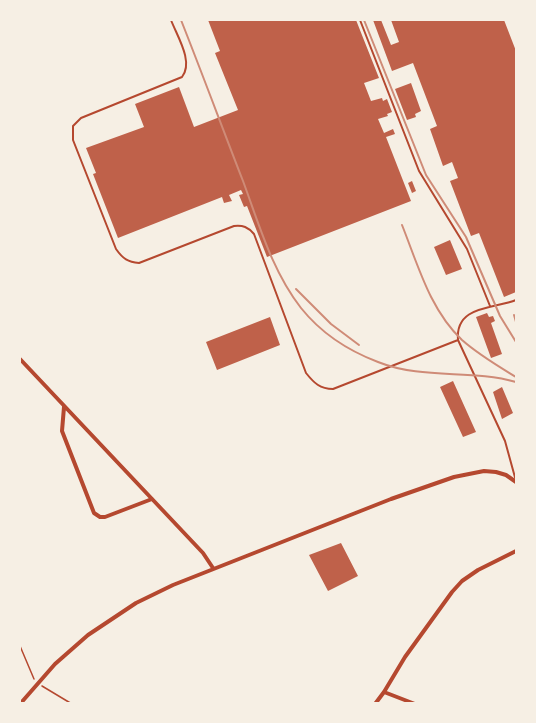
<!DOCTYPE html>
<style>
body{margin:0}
#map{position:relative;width:536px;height:723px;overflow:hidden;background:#f6efe4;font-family:Roboto,sans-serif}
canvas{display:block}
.frame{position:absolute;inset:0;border:21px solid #f6efe4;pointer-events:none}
</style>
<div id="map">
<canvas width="536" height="723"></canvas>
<div class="frame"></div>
</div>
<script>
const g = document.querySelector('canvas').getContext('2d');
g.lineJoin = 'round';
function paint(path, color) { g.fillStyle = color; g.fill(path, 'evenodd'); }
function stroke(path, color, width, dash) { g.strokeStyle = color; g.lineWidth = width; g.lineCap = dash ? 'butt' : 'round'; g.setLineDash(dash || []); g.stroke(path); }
paint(new Path2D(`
 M 208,20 L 356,20 L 379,78 L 364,83 L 371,101 L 382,98 L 383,101 L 387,99 L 392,112 L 387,114 L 388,116 L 378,119 L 384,133 L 393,129 L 395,134 L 386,137 L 411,201 L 267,257 L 247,206 L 244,207 L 239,195 L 243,194 L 241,190 L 229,195 L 232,201 L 224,203 L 222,197 L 118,238 L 93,174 L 96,173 L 86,148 L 144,127 L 135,104 L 179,87 L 194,127 L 238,110 L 215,53 L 220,51 Z
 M 373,20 L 381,20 L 391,45 L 399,42 L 391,20 L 504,20 L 516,51 L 516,292 L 504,297 L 479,233 L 471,236 L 450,181 L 458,178 L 452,162 L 443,166 L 430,129 L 437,126 L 413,63 L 392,71 Z
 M 411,83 L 421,111 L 415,114 L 416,117 L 407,120 L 395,89 Z
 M 412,181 L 416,191 L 412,193 L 408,183 Z
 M 450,240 L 462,269 L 446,275 L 434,247 Z
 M 487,313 L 489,317 L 493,316 L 495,321 L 491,323 L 502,354 L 491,358 L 476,317 Z
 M 270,317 L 280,345 L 217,370 L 206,342 Z
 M 453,381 L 476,432 L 463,437 L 440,387 Z
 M 502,387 L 513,413 L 502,419 L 493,392 Z
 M 341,543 L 358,576 L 328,591 L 309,555 Z`), '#bf614a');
stroke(new Path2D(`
 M 20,646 L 34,679
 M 42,686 L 72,704`), '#b5482f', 1.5);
stroke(new Path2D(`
 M 171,20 C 177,36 194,62 182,77 L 81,118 L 73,126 L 73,140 L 116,249 C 123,259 128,262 139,263 L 234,226 C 243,225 248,227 254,234 L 306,373 C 314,383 320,389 333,389 L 458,340
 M 360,20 L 419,171 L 467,249 L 490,306
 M 516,300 C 494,309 455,305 458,340 L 505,441 L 516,481`), '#b5482f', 2);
stroke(new Path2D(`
 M 20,359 L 203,553 L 213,568
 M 64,407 L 62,431 L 94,513 L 100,517 L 105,517 L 152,499
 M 384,692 L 415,704
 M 20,704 L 55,664 L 88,635 L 136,603 L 173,585 L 391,499 L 454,477 L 484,471 L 496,472 L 506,475 L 516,482
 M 375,704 L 384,692 L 405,657 L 452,592 L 462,581 L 478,570 L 516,551`), '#b5482f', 4);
stroke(new Path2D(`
 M 181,20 C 202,73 222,127 243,181 C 259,224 272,271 301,308 C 321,333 349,351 378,362 C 423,380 471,369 516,382
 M 364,20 L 426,175 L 466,237 L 500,316 L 516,342
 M 402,225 C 418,265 430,310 462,340 C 479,355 498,366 516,377
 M 296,289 L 331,324 L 359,345
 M 514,315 L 516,322`), '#cf8b77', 2);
</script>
